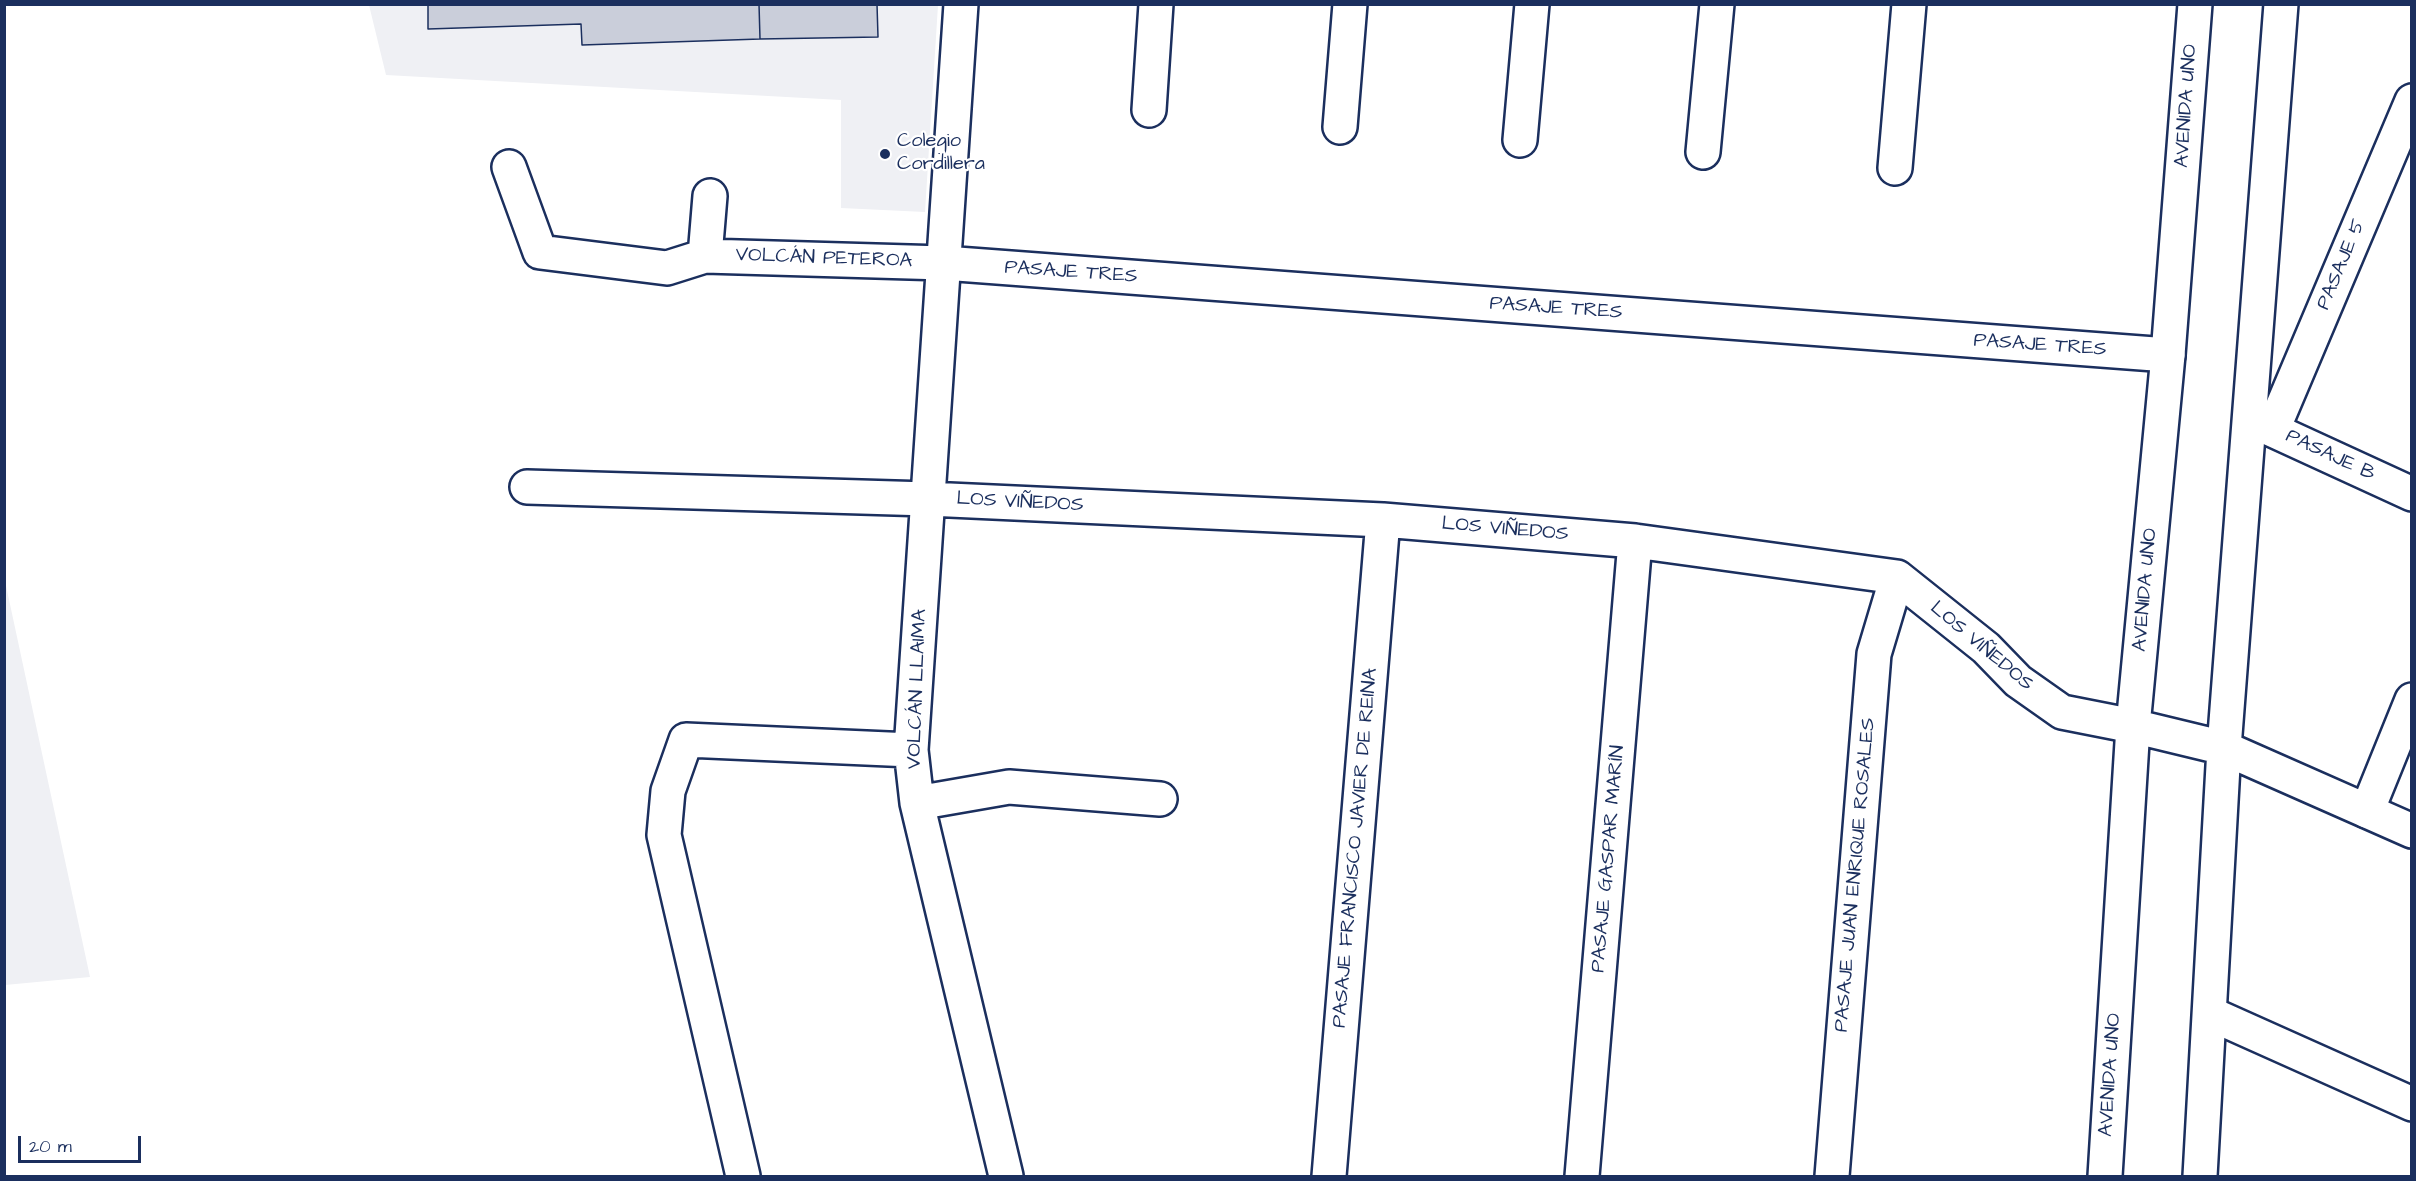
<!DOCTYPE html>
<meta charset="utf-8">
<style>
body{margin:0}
#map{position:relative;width:2416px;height:1181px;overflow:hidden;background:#fff;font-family:"Architects Daughter",sans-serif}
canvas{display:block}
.frame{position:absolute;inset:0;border:6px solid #1b2f5e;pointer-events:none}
.scale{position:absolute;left:18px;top:1136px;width:123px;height:27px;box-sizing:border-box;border:3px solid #1b2f5e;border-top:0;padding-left:8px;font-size:18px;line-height:21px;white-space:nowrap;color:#1b2f5e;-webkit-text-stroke:4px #fff;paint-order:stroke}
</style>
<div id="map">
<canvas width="2416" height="1181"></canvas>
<div class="frame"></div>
<div class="scale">20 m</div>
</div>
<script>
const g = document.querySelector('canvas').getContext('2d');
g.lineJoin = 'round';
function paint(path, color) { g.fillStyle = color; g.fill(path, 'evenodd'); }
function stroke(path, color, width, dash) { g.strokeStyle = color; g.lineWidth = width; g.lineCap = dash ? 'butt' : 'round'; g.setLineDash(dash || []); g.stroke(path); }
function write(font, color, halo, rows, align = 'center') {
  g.font = font + ' "Architects Daughter",sans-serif'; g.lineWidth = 4.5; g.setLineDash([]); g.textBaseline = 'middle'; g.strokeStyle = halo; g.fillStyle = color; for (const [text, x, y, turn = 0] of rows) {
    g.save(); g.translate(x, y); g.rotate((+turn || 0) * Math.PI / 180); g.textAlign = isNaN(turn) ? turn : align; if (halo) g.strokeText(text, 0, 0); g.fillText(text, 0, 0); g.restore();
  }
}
paint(new Path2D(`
 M 369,5 L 938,5 L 925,212 L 841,208 L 841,100 L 386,75 Z
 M 5,581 L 90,977 L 5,985 Z`), '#eff0f4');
const building = new Path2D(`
 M 428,4 L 759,4 L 760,39 L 582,45 L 581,24 L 428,29 Z
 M 759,4 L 877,4 L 878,37 L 760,39 Z`);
paint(building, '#caceda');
stroke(building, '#1b2f5e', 1.5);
const minor = new Path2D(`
 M 961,4 L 911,750 L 917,803 L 1006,1176
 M 1149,110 L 1156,4
 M 1340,127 L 1350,4
 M 1520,140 L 1532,4
 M 1703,152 L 1717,4
 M 509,167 L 540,252 L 667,268 L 705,256 L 944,263 L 2168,355
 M 1895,168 L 1909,4
 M 705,256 L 710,196
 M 2253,421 L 2412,494
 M 2273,429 L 2412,101
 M 527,487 L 928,499 L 1383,520 L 1635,541 L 1897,577 L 1986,648 L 2018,681 L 2062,712 L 2133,726
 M 917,803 L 1009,787 L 1160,799
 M 2367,811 L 2412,700
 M 2211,1014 L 2412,1104
 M 743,1176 L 664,835 L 668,791 L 686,740 L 911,750
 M 1329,1176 L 1383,520
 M 1582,1176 L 1635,541
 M 1832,1176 L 1874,654 L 1897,577`);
const tertiary = new Path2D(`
 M 2133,726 L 2224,748 L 2412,831
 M 2105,1176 L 2133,726 L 2168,355 L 2195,4
 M 2200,1176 L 2224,748 L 2281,4`);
stroke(minor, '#1b2f5e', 38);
stroke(tertiary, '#1b2f5e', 38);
stroke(minor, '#fff', 33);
stroke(tertiary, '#fff', 33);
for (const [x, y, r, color] of [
 [885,154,6,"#1b2f5e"]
]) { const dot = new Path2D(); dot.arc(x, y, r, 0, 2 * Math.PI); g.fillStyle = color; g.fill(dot); stroke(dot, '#fff', 2); }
write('20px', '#1b2f5e', '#fff', [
 ["AVENIDA UNO",2187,106,-86],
 ["VOLCÁN PETEROA",824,259,2],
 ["PASAJE 5",2342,265,-67],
 ["PASAJE TRES",1071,273,4],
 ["PASAJE TRES",1556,309,4],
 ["PASAJE TRES",2040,346,4],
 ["PASAJE B",2330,456,25],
 ["LOS VIÑEDOS",1020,503,3],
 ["LOS VIÑEDOS",1505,530,5],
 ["AVENIDA UNO",2146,590,-85],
 ["LOS VIÑEDOS",1981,647,40],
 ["VOLCÁN LLAIMA",918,689,-88],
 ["PASAJE FRANCISCO JAVIER DE REINA",1356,848,-85],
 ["PASAJE GASPAR MARÍN",1609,859,-85],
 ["PASAJE JUAN ENRIQUE ROSALES",1856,875,-85],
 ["AVENIDA UNO",2111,1075,-86]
]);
write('20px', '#1b2f5e', '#fff', [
 ["Colegio",897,142],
 ["Cordillera",897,165]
], 'left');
</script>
